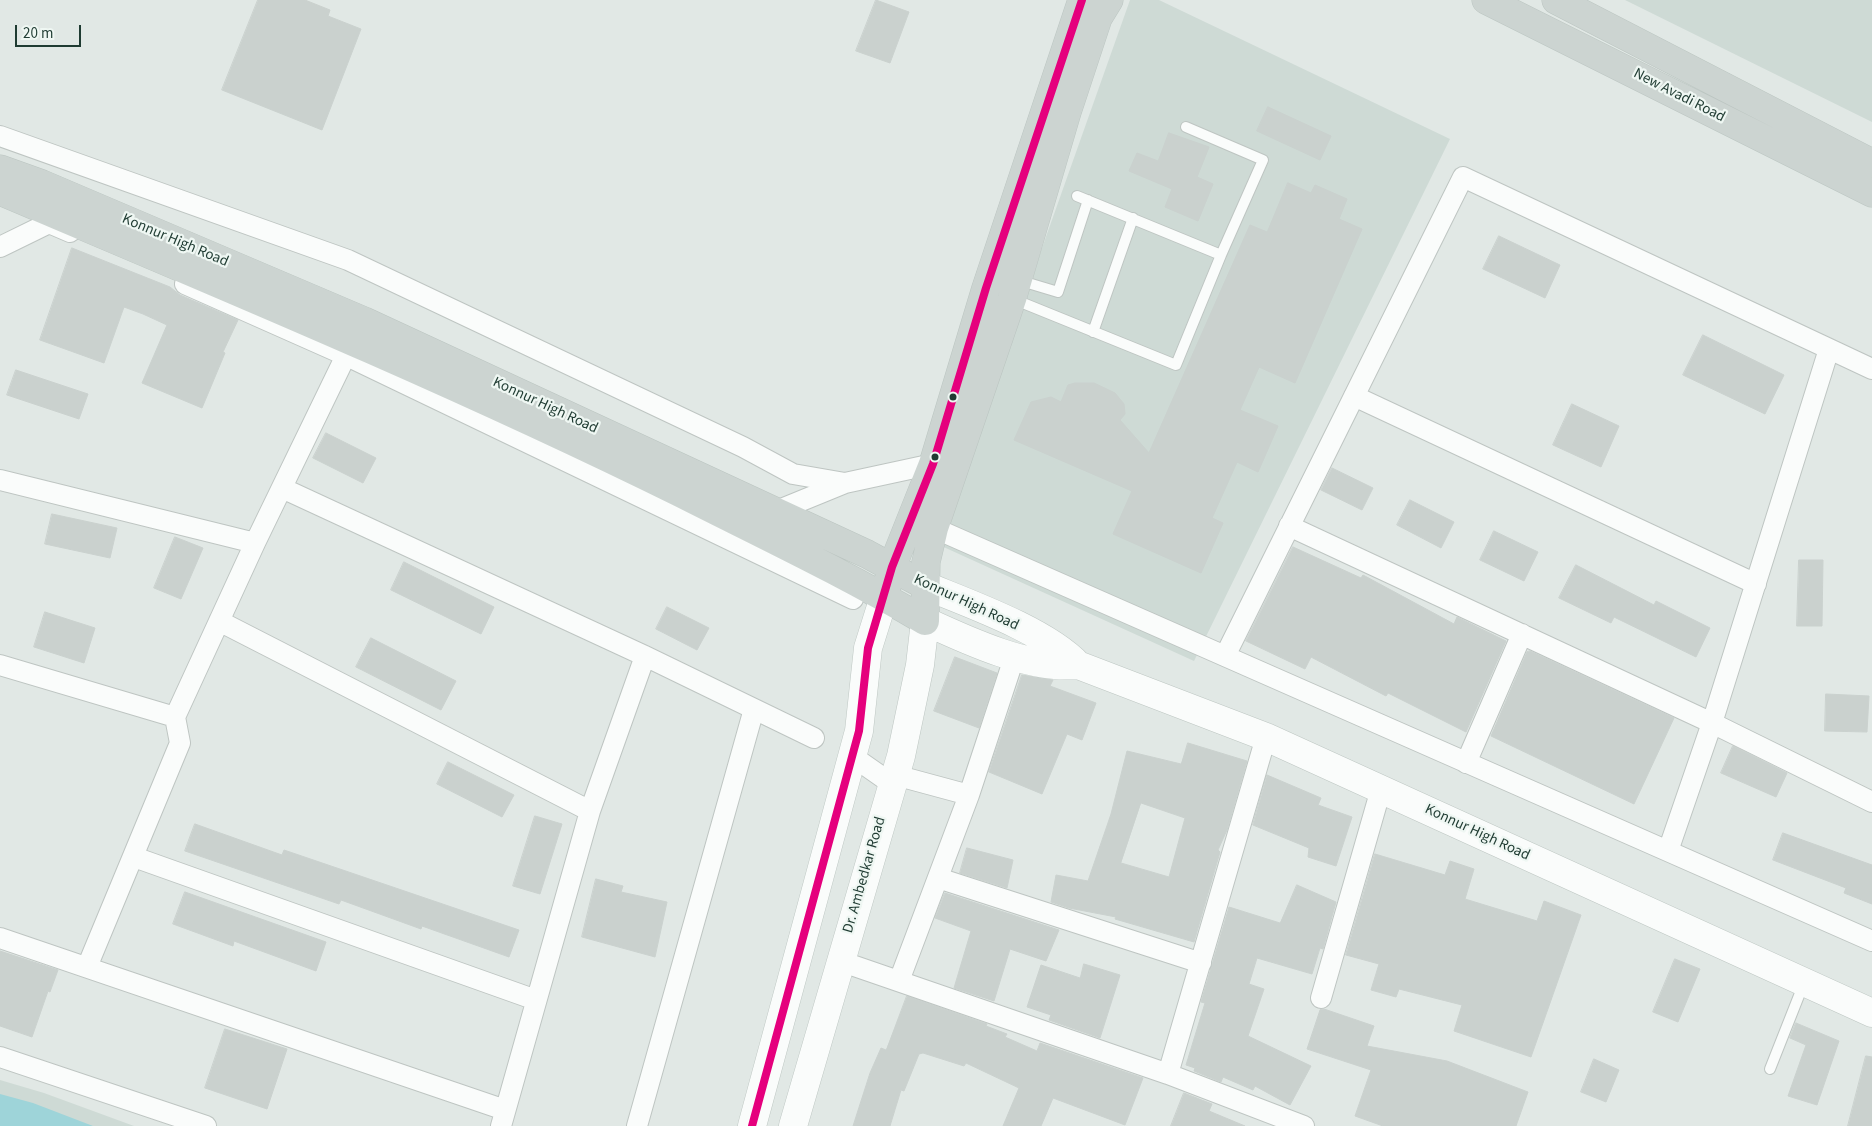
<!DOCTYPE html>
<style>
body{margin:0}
#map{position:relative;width:1872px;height:1126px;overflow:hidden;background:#e1e8e5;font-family:"Source Sans 3",sans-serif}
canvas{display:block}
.scale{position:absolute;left:15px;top:25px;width:66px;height:22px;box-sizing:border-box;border:2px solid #1f3b32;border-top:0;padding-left:6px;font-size:15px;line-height:18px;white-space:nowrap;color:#1f3b32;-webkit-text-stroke:4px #eff7f3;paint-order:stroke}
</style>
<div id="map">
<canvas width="1872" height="1126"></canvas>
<div class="scale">20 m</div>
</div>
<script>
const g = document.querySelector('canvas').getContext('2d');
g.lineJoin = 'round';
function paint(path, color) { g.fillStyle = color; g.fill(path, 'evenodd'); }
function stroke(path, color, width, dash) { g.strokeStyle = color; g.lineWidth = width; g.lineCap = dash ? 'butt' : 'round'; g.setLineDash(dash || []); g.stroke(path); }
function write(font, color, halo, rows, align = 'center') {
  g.font = font + ' "Source Sans 3",sans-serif'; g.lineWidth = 4.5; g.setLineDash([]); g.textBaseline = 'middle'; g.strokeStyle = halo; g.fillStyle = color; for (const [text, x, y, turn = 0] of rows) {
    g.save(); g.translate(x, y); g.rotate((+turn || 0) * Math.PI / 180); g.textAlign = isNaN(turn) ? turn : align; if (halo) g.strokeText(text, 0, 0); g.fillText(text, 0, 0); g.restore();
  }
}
paint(new Path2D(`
 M 1130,0 L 1159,0 L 1450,139 L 1194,661 L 937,544 Z
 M 1625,0 L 1872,0 L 1872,122 Z
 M 0,1080 L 44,1093 L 134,1126 L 0,1126 Z`), '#cedad5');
paint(new Path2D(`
 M 0,1094 L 33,1103 L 93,1126 L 0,1126 Z`), '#9ed4d9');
const building = new Path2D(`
 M 258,0 L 305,0 L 330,10 L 328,16 L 361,29 L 322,130 L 222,90 Z
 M 876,0 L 909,12 L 890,63 L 856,51 Z
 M 1268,107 L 1331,136 L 1320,160 L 1257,131 Z
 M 1169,133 L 1209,147 L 1197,177 L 1213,184 L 1198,221 L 1165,207 L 1172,189 L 1129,171 L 1137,153 L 1158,161 Z
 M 1288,183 L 1311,193 L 1315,185 L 1347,199 L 1339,219 L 1362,229 L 1295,383 L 1259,367 L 1240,410 L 1278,426 L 1258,472 L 1237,462 L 1212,518 L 1223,523 L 1201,573 L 1113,534 L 1132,491 L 1014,440 L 1031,402 L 1051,397 L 1061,402 L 1068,385 L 1075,383 L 1094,383 L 1115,393 L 1124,404 L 1125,414 L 1120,420 L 1149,453 L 1250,225 L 1267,232 Z
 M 1499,236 L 1560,265 L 1545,298 L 1483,269 Z
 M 72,248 L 170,287 L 180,295 L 238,320 L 223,352 L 225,353 L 202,408 L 142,383 L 167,325 L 143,314 L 124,307 L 104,363 L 40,340 Z
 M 1703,335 L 1784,375 L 1765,414 L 1683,375 Z
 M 16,370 L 88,394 L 79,419 L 7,395 Z
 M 1572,404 L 1619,426 L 1601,467 L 1553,445 Z
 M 326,433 L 376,458 L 363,483 L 313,458 Z
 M 1332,468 L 1373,488 L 1362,510 L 1321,490 Z
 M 1410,500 L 1454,522 L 1441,548 L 1397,525 Z
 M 52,514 L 117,528 L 110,558 L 45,544 Z
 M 1494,531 L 1538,552 L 1524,581 L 1480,560 Z
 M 175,537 L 203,548 L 181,599 L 154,588 Z
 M 1293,547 L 1361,578 L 1363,575 L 1454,624 L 1457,617 L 1506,641 L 1466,732 L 1388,693 L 1386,696 L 1311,657 L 1305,669 L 1246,641 Z
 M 1799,560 L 1823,560 L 1822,626 L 1797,626 Z
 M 404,562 L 494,607 L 481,634 L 391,590 Z
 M 1576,565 L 1654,605 L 1656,601 L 1710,628 L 1696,657 L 1614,617 L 1611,623 L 1559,598 Z
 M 667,607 L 709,628 L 697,650 L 656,629 Z
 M 45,612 L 95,628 L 84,663 L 34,647 Z
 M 371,638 L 456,681 L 441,710 L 356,667 Z
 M 1530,651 L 1674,718 L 1634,804 L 1491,736 L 1527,652 Z
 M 955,657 L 997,673 L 979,728 L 934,711 Z
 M 1022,675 L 1053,680 L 1050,686 L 1096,703 L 1082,740 L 1067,734 L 1042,794 L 989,772 Z
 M 1826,694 L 1869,696 L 1867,732 L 1825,731 Z
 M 1188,743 L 1247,761 L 1227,830 L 1218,850 L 1220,852 L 1194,942 L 1115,919 L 1116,917 L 1069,908 L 1051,902 L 1056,875 L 1088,881 L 1111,814 L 1127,751 L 1181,764 ZM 1141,803 L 1185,818 L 1169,877 L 1121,863 Z
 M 1733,746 L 1787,773 L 1776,797 L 1721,773 Z
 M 448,762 L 514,795 L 502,817 L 437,784 Z
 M 1267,775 L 1321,798 L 1318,805 L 1352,817 L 1336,866 L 1308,857 L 1309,848 L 1253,825 Z
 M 535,816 L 562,824 L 540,894 L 513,886 Z
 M 195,824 L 282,855 L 284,850 L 519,930 L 509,957 L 422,926 L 421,929 L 341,900 L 339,904 L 185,851 Z
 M 1783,833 L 1872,865 L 1872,904 L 1844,893 L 1846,888 L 1773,860 Z
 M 967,848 L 1013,860 L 1007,888 L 960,873 Z
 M 1375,854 L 1445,875 L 1450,861 L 1474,869 L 1465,899 L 1537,921 L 1544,901 L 1581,915 L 1531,1057 L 1454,1031 L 1462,1005 L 1399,989 L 1396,997 L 1371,990 L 1379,964 L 1346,955 Z
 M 596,879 L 623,886 L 621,892 L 667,902 L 655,957 L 582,937 Z
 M 1297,885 L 1336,902 L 1323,949 L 1320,948 L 1312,974 L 1257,958 L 1249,984 L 1264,989 L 1248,1036 L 1311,1066 L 1290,1105 L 1255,1086 L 1253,1090 L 1223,1077 L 1221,1082 L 1194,1071 L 1195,1068 L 1186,1065 L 1205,1003 L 1201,1002 L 1229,907 L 1280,923 Z
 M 185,892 L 326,942 L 316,971 L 234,941 L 233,946 L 173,924 Z
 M 945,893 L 1059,930 L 1046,961 L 1010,949 L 994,1001 L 954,988 L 971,931 L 935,918 Z
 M 0,951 L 58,970 L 50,992 L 48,991 L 32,1037 L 0,1026 Z
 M 1675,959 L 1700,969 L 1678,1022 L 1653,1012 Z
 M 1084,964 L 1120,975 L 1100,1038 L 1049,1020 L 1051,1015 L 1027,1007 L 1041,965 L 1080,978 Z
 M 907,996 L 987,1024 L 986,1026 L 1007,1034 L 1005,1037 L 1037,1051 L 1040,1043 L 1143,1078 L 1125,1125 L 1053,1098 L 1041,1126 L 1003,1126 L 1019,1088 L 966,1063 L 964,1066 L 923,1053 L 919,1054 L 904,1091 L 901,1090 L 890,1126 L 853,1126 L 870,1073 L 881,1048 L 886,1050 Z
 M 1324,1009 L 1374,1026 L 1367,1046 L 1447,1061 L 1528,1092 L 1516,1126 L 1383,1126 L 1355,1116 L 1371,1070 L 1307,1049 L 1320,1010 Z
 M 1796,1023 L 1839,1041 L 1817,1105 L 1788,1096 L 1806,1045 L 1790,1038 Z
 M 225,1029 L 287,1049 L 267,1109 L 205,1088 Z
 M 1866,1056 L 1872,1057 L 1872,1126 L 1848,1126 Z
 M 1594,1059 L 1619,1070 L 1606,1102 L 1581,1092 Z
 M 1184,1093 L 1212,1104 L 1209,1111 L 1245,1126 L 1171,1126 Z`);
paint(building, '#cad1ce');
stroke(building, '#cad1ce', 1);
const lane = new Path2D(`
 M 1186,127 L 1263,160 L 1221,255
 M 1018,280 L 1058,292 L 1088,200
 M 1013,299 L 1176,365 L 1221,255 L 1077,196
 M 1093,332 L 1133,218
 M 1770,1069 L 1804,983`);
const street = new Path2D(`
 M 0,136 L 348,260 L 743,447 L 793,474 L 845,483 L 933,464
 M 0,247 L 49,223 L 70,232
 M 185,284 L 345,355 L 853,599
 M 1354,396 L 1756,584
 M 0,480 L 255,543
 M 282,488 L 645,656 L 814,738
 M 774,512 L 845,483
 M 1289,526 L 1712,723 L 1872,802
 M 934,528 L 1872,941
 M 219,621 L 590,811
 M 1225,656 L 1463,177 L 1872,369
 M 0,665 L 175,717
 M 852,756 L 892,784
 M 1466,763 L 1522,634
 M 895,775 L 969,795
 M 1668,851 L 1712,723 L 1829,349
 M 134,857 L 536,1000
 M 938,878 L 1201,963
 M 0,938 L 505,1110
 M 840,961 L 1168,1074 L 1304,1126
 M 87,967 L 180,743 L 175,717 L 255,543 L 351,345
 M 899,981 L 969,795 L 1015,655
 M 1321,998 L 1381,789
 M 0,1057 L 206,1126
 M 1168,1074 L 1266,737
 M 501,1126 L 590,811 L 645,656
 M 637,1126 L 754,709`);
const secondary = new Path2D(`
 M 926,586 C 970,604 1046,631 1078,665 L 1266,737 L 1872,1013
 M 752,1126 L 859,731 L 868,648 L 884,597
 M 793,1126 L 901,756 L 920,665 L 925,621 C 968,641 1031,670 1078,665`);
const primary = new Path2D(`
 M 1486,0 L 1872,193
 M 1556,0 L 1872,163
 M 0,169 L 42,184 L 364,321 L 867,554 L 926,586
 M 0,191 C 229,288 457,383 680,493 C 763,535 846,574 925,621 L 926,562 L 934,528 L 1012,299 L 1067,112 L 1098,18 L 1109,0
 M 887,586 L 892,567 L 933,464 L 986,288 L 1082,0`);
stroke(lane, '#bec5c2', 12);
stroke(street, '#bec5c2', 22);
stroke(secondary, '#bdc6c2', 29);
stroke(primary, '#bbc5c1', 29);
stroke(lane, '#fafcfb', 10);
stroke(street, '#fafcfb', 20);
stroke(secondary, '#fafcfb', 28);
stroke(primary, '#ccd4d1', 28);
stroke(new Path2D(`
 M 752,1126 L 859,731 L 868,648 L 892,567 L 933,464 L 986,288 L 1082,0`), '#e5007d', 8);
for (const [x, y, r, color] of [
 [953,397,4.5,"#1f3b32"],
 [935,457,4.5,"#1f3b32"]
]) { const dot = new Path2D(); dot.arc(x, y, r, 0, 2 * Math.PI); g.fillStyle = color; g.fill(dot); stroke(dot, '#eff7f3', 2); }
write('15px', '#1f3b32', '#eff7f3', [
 ["New Avadi Road",1679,96,27],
 ["Konnur High Road",175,241,23],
 ["Konnur High Road",545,406,25],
 ["Konnur High Road",966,603,25],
 ["Konnur High Road",1477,833,25],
 ["Dr. Ambedkar Road",865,875,-74]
]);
</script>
